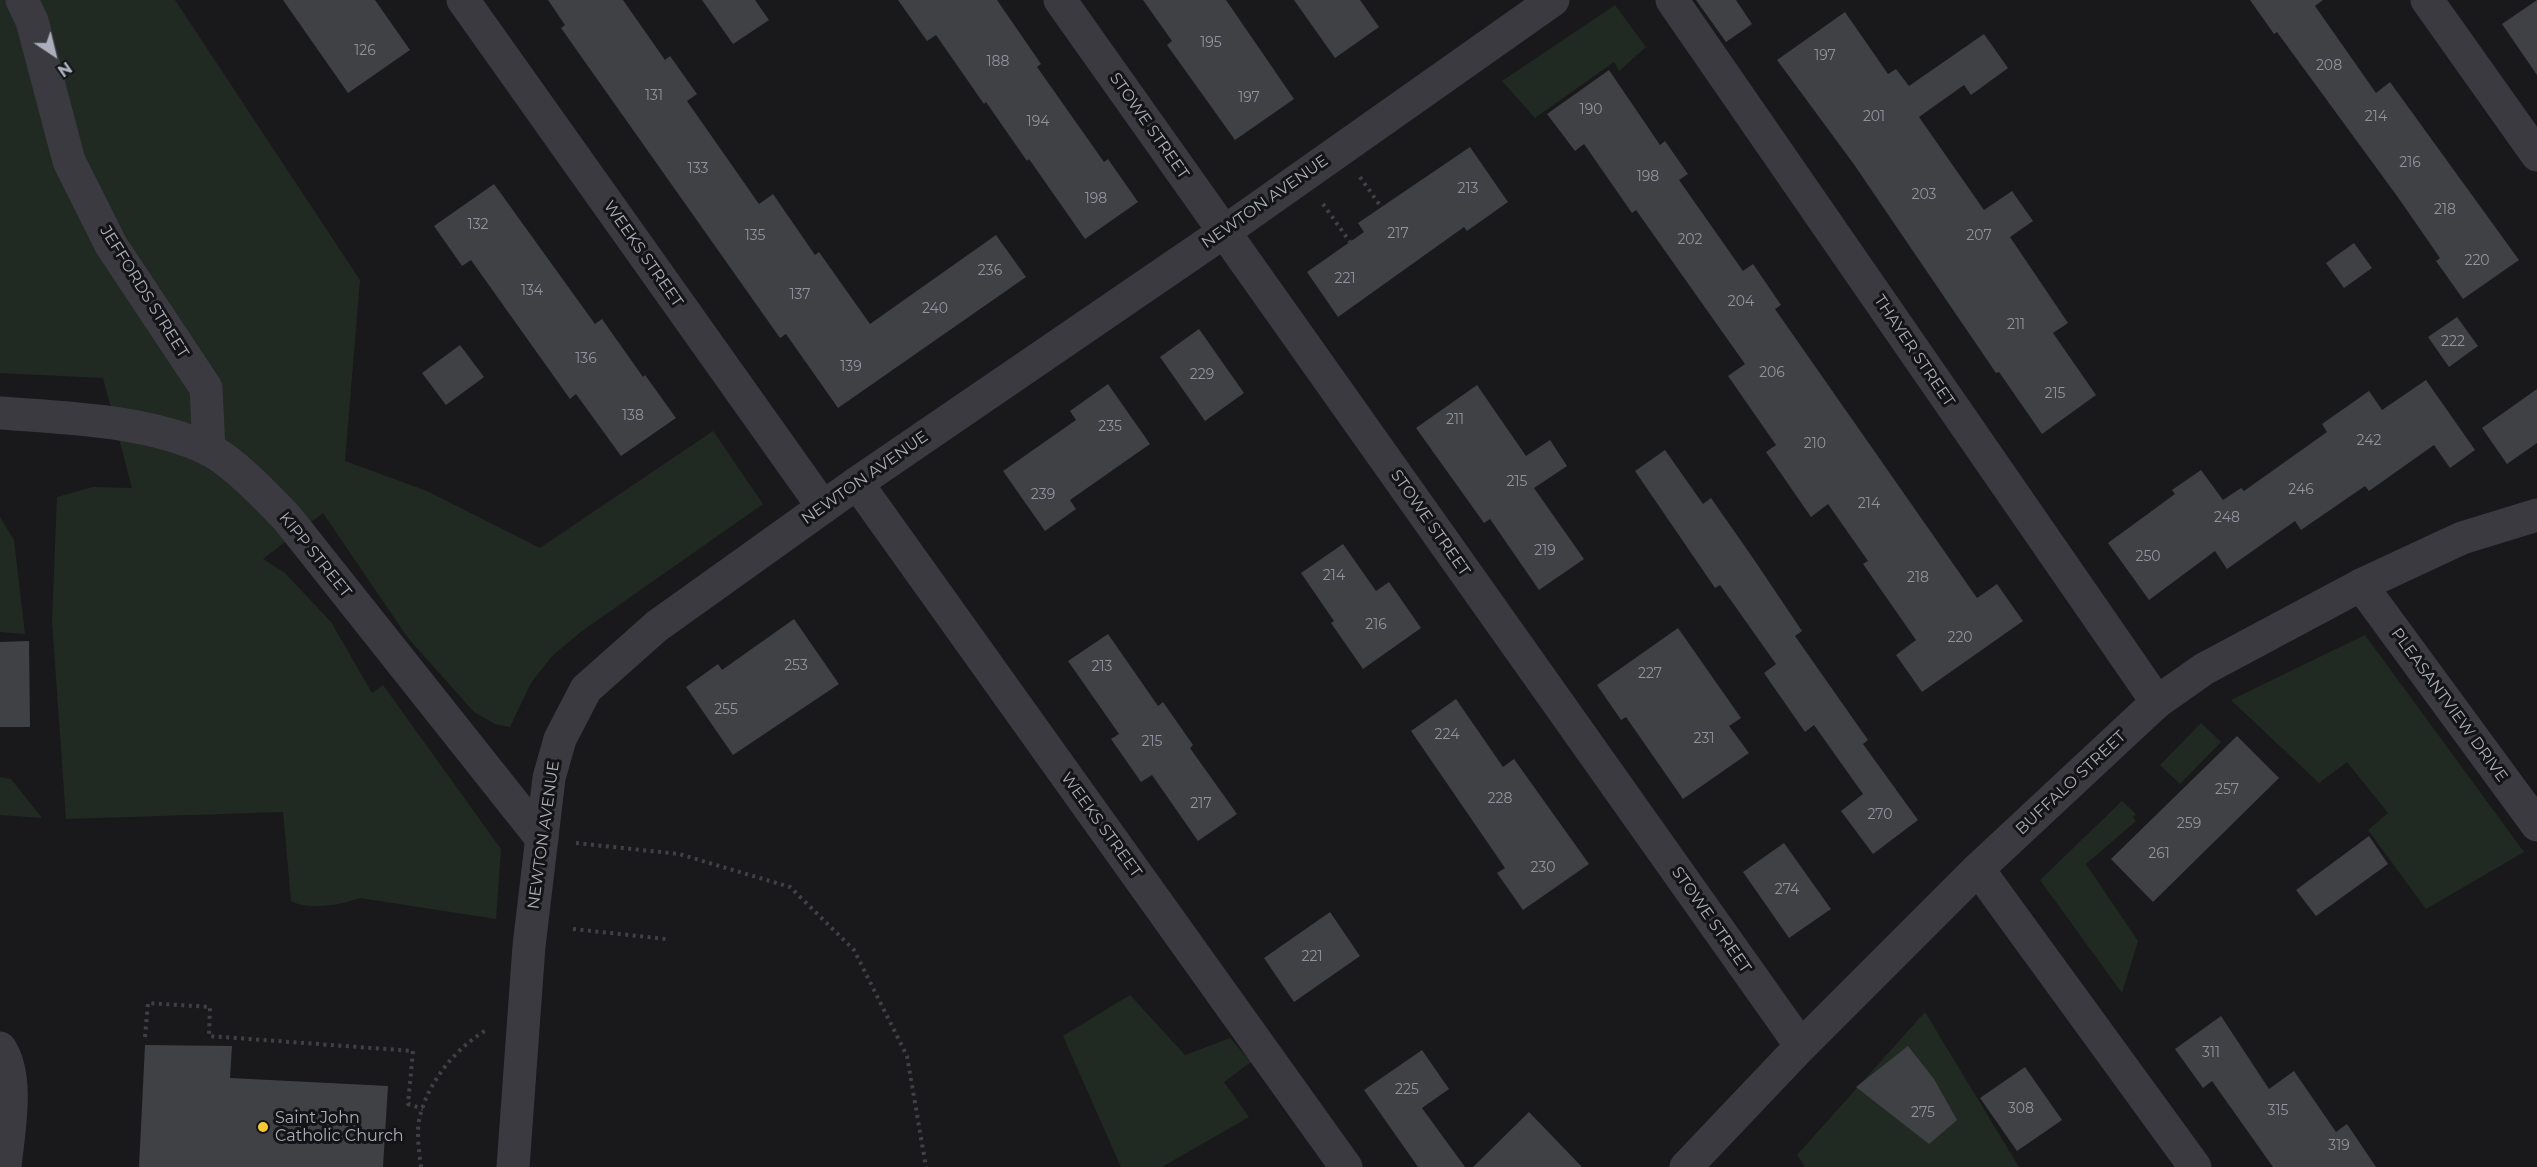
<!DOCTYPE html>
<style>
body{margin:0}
#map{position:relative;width:2537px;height:1167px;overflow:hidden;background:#19191b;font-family:Montserrat,sans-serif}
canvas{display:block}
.north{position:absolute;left:24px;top:24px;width:60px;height:60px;-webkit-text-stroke:4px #141416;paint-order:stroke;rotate:145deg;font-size:16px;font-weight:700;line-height:24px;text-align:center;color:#abaebb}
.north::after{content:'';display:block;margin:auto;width:21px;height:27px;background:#abaebb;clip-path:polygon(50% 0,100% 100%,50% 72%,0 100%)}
</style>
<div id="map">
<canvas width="2537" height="1167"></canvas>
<div class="north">N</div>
</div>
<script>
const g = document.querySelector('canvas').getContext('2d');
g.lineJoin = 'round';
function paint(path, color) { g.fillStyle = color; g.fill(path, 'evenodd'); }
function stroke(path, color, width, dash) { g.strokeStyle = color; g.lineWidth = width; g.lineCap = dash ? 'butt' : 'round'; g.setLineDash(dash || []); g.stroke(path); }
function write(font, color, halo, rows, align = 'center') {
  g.font = font + ' Montserrat,sans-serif'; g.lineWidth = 6; g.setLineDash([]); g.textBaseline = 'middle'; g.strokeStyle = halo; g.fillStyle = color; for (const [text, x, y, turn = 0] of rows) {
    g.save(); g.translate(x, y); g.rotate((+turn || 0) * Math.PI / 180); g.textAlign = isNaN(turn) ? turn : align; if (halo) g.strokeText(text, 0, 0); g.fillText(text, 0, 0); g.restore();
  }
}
paint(new Path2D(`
 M 0,0 L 175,0 L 360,280 L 345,461 L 427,491 L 540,548 L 713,431 L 763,504 L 582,631 L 552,656 L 531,683 L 510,727 L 495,724 L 474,712 L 408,638 L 323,513 L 263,559 L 285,573 L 331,622 L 372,693 L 383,685 L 501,849 L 496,919 L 360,898 C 341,905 309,911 291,901 L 283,812 L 66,819 L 52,621 L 57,497 L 93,487 L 132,488 L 103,378 L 0,373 Z
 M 1615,5 L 1646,47 L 1619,71 L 1614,62 L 1535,118 L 1502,81 Z
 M 0,517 L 14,540 L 25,634 L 0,632 Z
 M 2365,635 L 2524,852 L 2426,909 L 2368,830 L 2388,813 L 2347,762 L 2319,783 L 2231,700 Z
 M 2201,723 L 2221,742 L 2180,784 L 2160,765 Z
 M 0,777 L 11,779 L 42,818 L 0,815 Z
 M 2122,801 L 2136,814 L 2133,817 L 2136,821 L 2086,864 L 2138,941 L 2122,993 L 2040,880 Z
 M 1130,995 L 1185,1055 L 1230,1038 L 1251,1062 L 1224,1082 L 1249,1117 L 1162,1167 L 1121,1167 L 1063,1036 Z
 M 1925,1012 L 2019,1167 L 1805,1167 L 1797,1155 Z`), '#202a22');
paint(new Path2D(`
 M 283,0 L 375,0 L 410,50 L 348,93 Z
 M 548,0 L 623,0 L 665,60 L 670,56 L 697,94 L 687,101 L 759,204 L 773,194 L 815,255 L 819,252 L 870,324 L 996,235 L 1026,277 L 838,408 L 786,334 L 780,338 L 561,28 L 565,25 Z
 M 702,0 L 755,0 L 769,20 L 733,44 Z
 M 898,0 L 997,0 L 1041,64 L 1037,67 L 1104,162 L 1108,159 L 1138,202 L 1085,239 L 1029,159 L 1027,161 L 986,102 L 984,104 L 936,35 L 927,41 Z
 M 1143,0 L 1226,0 L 1294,99 L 1235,140 L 1167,45 L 1172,41 Z
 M 1294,0 L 1360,0 L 1379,27 L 1335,58 Z
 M 1696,0 L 1736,0 L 1752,24 L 1726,42 Z
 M 2250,0 L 2323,0 L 2315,6 L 2376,93 L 2390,82 L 2519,260 L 2463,299 L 2436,261 L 2440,258 L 2397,196 L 2277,32 L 2274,34 Z
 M 2537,0 L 2537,75 L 2502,24 Z
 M 1845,12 L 1888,74 L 1896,69 L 1909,86 L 1984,34 L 2008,68 L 1971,95 L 1964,85 L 1919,117 L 1984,210 L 2012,191 L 2033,221 L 2010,237 L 2068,323 L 2053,333 L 2096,395 L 2042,434 L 1999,372 L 1996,373 L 1853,163 L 1777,60 Z
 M 1609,70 L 1660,145 L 1665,141 L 1688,174 L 1679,180 L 1743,271 L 1753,264 L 1781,305 L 1775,309 L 1977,598 L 1997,584 L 2023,621 L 1922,692 L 1896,655 L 1916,640 L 1863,564 L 1868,561 L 1828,504 L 1811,517 L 1766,452 L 1776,445 L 1728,376 L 1745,364 L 1636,210 L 1632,213 L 1584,144 L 1575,151 L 1547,114 Z
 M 1470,147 L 1508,202 L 1467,231 L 1464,227 L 1338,317 L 1307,272 L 1364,232 L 1358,223 Z
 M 494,184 L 595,324 L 602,319 L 643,377 L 645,375 L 676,418 L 621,456 L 576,394 L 570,399 L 471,260 L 462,266 L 434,226 Z
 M 2354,243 L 2372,268 L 2344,288 L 2326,263 Z
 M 2457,317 L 2478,346 L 2449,367 L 2428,337 Z
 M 1199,329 L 1244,393 L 1205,421 L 1160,357 Z
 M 460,345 L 484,377 L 446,405 L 422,373 Z
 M 2426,380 L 2475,450 L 2450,468 L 2434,445 L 2369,491 L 2365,486 L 2301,530 L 2295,521 L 2227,569 L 2215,551 L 2149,600 L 2108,543 L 2175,494 L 2172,490 L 2201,470 L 2223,500 L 2241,488 L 2244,491 L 2327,432 L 2322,424 L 2369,391 L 2382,410 Z
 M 1108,384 L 1150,444 L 1070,500 L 1076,509 L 1045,531 L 1003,471 L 1076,420 L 1070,411 Z
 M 1477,385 L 1526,456 L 1550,440 L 1567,466 L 1534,488 L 1584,559 L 1539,590 L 1490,519 L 1484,523 L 1416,428 Z
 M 2537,389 L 2537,443 L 2507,464 L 2482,428 Z
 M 1665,450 L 1703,504 L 1711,498 L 1755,561 L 1802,631 L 1795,636 L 1868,740 L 1863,744 L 1918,820 L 1873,854 L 1841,811 L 1863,794 L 1814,725 L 1805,732 L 1764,673 L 1776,664 L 1720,585 L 1715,588 L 1635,471 Z
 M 1343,544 L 1376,591 L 1389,582 L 1421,628 L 1363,669 L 1331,623 L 1334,621 L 1301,573 Z
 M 794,619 L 839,684 L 733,755 L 686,687 L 718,664 L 722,670 Z
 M 1678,628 L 1741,718 L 1729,726 L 1749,753 L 1683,799 L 1626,717 L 1621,720 L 1597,685 Z
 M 1108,634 L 1158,706 L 1163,702 L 1193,745 L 1190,748 L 1237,814 L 1198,841 L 1152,775 L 1141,782 L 1111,739 L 1119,734 L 1068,661 Z
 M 29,641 L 30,727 L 0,727 L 0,642 Z
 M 1456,699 L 1503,767 L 1514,759 L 1589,864 L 1523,910 L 1497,873 L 1505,868 L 1411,731 Z
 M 2237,736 L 2279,778 L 2153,902 L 2111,859 Z
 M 2369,836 L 2388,864 L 2316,916 L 2296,890 Z
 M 1784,843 L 1831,909 L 1789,938 L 1743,872 Z
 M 1330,912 L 1360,956 L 1294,1002 L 1264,958 Z
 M 2221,1016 L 2269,1089 L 2294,1071 L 2336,1132 L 2347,1124 L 2376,1167 L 2273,1167 L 2212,1081 L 2203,1088 L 2175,1049 Z
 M 145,1045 L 232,1046 L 230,1078 L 388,1086 L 383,1167 L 139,1167 Z
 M 1908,1046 L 1934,1079 L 1957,1120 L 1929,1144 L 1856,1087 Z
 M 1422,1050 L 1449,1089 L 1422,1108 L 1465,1167 L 1418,1167 L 1364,1090 Z
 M 2025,1067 L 2062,1120 L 2017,1151 L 1980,1098 Z
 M 1529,1112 L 1582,1167 L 1473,1167 Z`), '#404145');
stroke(new Path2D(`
 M 1360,177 L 1379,204
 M 1323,204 L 1350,242
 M 576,843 L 679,854 L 790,887 L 854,950 L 907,1056 L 926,1167
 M 573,929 L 666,939
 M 145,1037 L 148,1003 L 210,1007 L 209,1036 L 413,1051 L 408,1104 L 423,1109
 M 421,1167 C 419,1152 416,1130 420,1116 C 429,1080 457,1047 488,1029`), '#404147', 4, [3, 4.5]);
stroke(new Path2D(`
 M 22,0 L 32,21 L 69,161 L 111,245 L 206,388 L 209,450
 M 463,0 L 823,507
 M 1060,0 L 1801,1046
 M 1672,0 L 2157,702
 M 2427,0 L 2537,155
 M 0,413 C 66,418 147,420 208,449 C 233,461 268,498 287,518 L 542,839
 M 857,483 L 1346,1167
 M 2361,585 L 2537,825
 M 1978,869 L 2195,1167
 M 0,1048 C 20,1077 8,1134 5,1167`), '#3a3a40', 33);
stroke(new Path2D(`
 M 513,1167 L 529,946 L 549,778 L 560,739 L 586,689 L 657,626 L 857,483 L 1224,232 L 1553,0
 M 1686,1167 L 1801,1046 L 1978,869 L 2157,702 L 2204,669 L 2361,585 L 2462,538 L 2537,515`), '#3a3a40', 33);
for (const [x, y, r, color] of [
 [263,1127,6,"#f7ca35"]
]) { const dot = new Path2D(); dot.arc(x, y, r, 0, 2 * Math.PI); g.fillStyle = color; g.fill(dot); stroke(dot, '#141416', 2); }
write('14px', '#90939e', null, [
 ["195",1211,43],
 ["126",365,51],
 ["197",1825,56],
 ["188",998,62],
 ["208",2329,66],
 ["131",654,96],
 ["197",1249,98],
 ["190",1591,110],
 ["201",1874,117],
 ["214",2376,117],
 ["194",1038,122],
 ["216",2410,163],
 ["133",698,169],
 ["198",1648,177],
 ["213",1468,189],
 ["203",1924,195],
 ["198",1096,199],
 ["218",2445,210],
 ["132",478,225],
 ["217",1398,234],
 ["135",755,236],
 ["207",1979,236],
 ["202",1690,240],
 ["220",2477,261],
 ["236",990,271],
 ["221",1345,279],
 ["134",532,291],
 ["137",800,295],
 ["204",1741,302],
 ["240",935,309],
 ["211",2016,325],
 ["222",2453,342],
 ["136",586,359],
 ["139",851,367],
 ["206",1772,373],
 ["229",1202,375],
 ["215",2055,394],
 ["138",633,416],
 ["211",1455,420],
 ["235",1110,427],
 ["242",2369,441],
 ["210",1815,444],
 ["215",1517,482],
 ["246",2301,490],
 ["239",1043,495],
 ["214",1869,504],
 ["248",2227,518],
 ["219",1545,551],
 ["250",2148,557],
 ["214",1334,576],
 ["218",1918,578],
 ["216",1376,625],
 ["220",1960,638],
 ["253",796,666],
 ["213",1102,667],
 ["227",1650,674],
 ["255",726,710],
 ["224",1447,735],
 ["231",1704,739],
 ["215",1152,742],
 ["257",2227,790],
 ["228",1500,799],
 ["217",1201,804],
 ["270",1880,815],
 ["259",2189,824],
 ["261",2159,854],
 ["230",1543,868],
 ["274",1787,890],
 ["221",1312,957],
 ["311",2211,1053],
 ["225",1407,1090],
 ["308",2021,1109],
 ["315",2278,1111],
 ["275",1923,1113],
 ["319",2339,1146]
]);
write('16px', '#abaebb', '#141416', [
 ["STOWE STREET",1149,126,55],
 ["NEWTON AVENUE",1265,202,-35],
 ["WEEKS STREET",643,254,55],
 ["JEFFORDS STREET",144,292,58],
 ["THAYER STREET",1914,351,56],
 ["NEWTON AVENUE",865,478,-35],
 ["STOWE STREET",1430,523,55],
 ["KIPP STREET",315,555,51],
 ["PLEASANTVIEW DRIVE",2449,705,54],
 ["BUFFALO STREET",2071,783,-43],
 ["WEEKS STREET",1101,825,54],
 ["NEWTON AVENUE",544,835,-82],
 ["STOWE STREET",1711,920,55]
]);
write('16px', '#abaebb', '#141416', [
 ["Saint John",275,1118],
 ["Catholic Church",275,1136]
], 'left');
</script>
